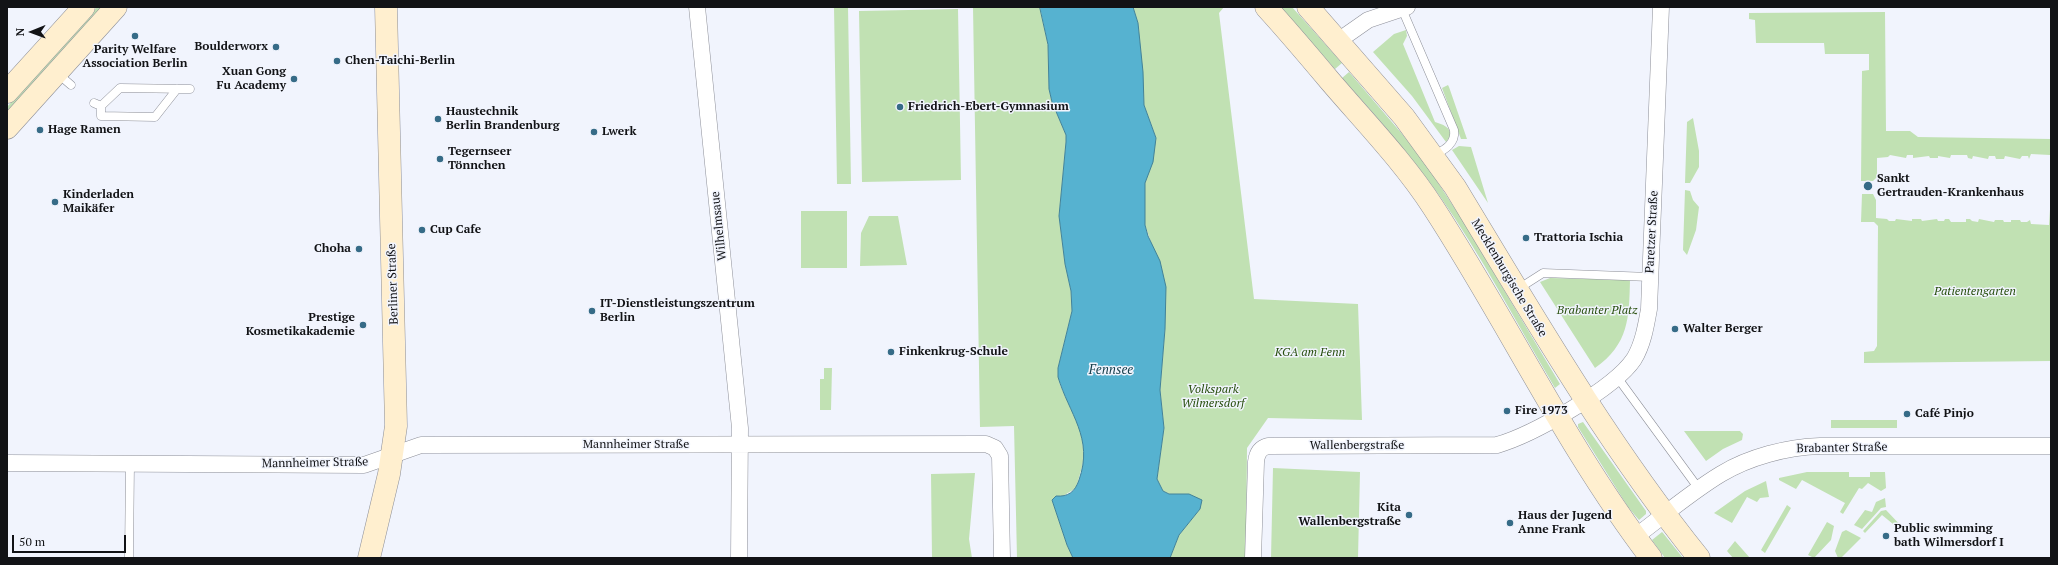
<!DOCTYPE html>
<meta charset="utf-8">
<style>
body{margin:0}
#map{position:relative;width:2058px;height:565px;overflow:hidden;background:#f1f4fd;font-family:"PT Serif",serif}
canvas{display:block}
.frame{position:absolute;inset:0;border:8px solid #121316;pointer-events:none}
.north{position:absolute;left:12px;top:12px;width:40px;height:40px;-webkit-text-stroke:3px #f1f4fd;paint-order:stroke;rotate:269deg;font-size:11px;font-weight:700;line-height:16px;text-align:center;color:#121316}
.north::after{content:'';display:block;margin:auto;width:14px;height:18px;background:#121316;clip-path:polygon(50% 0,100% 100%,50% 72%,0 100%)}
.scale{position:absolute;left:12px;top:535px;width:114px;height:18px;box-sizing:border-box;border:2px solid #121316;border-top:0;padding-left:5px;font-size:12px;line-height:14px;white-space:nowrap;color:#121316;-webkit-text-stroke:3px #f1f4fd;paint-order:stroke}
</style>
<div id="map">
<canvas width="2058" height="565"></canvas>
<div class="frame"></div>
<div class="north">N</div>
<div class="scale">50 m</div>
</div>
<script>
const g = document.querySelector('canvas').getContext('2d');
g.lineJoin = 'round';
function paint(path, color) { g.fillStyle = color; g.fill(path, 'evenodd'); }
function stroke(path, color, width, dash) { g.strokeStyle = color; g.lineWidth = width; g.lineCap = dash ? 'butt' : 'round'; g.setLineDash(dash || []); g.stroke(path); }
function write(font, color, halo, rows, align = 'center') {
  g.font = font + ' "PT Serif",serif'; g.lineWidth = 3; g.setLineDash([]); g.textBaseline = 'middle'; g.strokeStyle = halo; g.fillStyle = color; for (const [text, x, y, turn = 0] of rows) {
    g.save(); g.translate(x, y); g.rotate((+turn || 0) * Math.PI / 180); g.textAlign = isNaN(turn) ? turn : align; if (halo) g.strokeText(text, 0, 0); g.fillText(text, 0, 0); g.restore();
  }
}
paint(new Path2D(`
 M 97,7 L 104,7 L 7,113 L 7,107 Z
 M 834,7 L 848,7 L 851,184 L 837,184 Z
 M 973,7 L 1040,7 L 1048,45 L 1049,89 L 1052,102 L 1066,135 L 1066,142 L 1059,216 L 1065,264 L 1071,291 L 1072,311 L 1058,368 L 1060,385 L 1081,430 L 1084,456 L 1082,467 L 1076,488 L 1063,496 L 1056,496 L 1052,500 L 1067,545 L 1073,558 L 1017,558 L 1014,426 L 980,427 Z
 M 1133,7 L 1224,7 L 1219,13 L 1254,299 L 1358,304 L 1362,420 L 1268,418 L 1247,448 L 1246,558 L 1170,558 L 1179,535 L 1200,509 L 1163,491 L 1157,479 L 1164,428 L 1160,390 L 1165,329 L 1153,248 L 1145,225 L 1144,200 L 1145,183 L 1156,138 L 1144,105 L 1138,23 Z
 M 1280,7 L 1292,7 L 1342,63 L 1335,69 Z
 M 958,9 L 961,180 L 862,182 L 859,11 Z
 M 1885,12 L 1886,131 L 1910,131 L 1918,137 L 2051,139 L 2051,185 L 2050,155 L 2031,154 L 2029,159 L 2028,156 L 2022,156 L 2020,159 L 2005,156 L 2004,159 L 1996,159 L 1995,156 L 1989,156 L 1988,159 L 1973,156 L 1972,159 L 1968,158 L 1967,155 L 1951,155 L 1950,158 L 1938,156 L 1938,158 L 1930,158 L 1929,156 L 1913,158 L 1913,155 L 1907,155 L 1906,158 L 1890,155 L 1888,157 L 1877,158 L 1877,177 L 1873,181 L 1861,181 L 1862,71 L 1869,70 L 1869,54 L 1825,54 L 1824,43 L 1756,43 L 1755,20 L 1749,19 L 1749,13 Z
 M 1406,30 L 1407,36 L 1403,44 L 1435,122 C 1443,125 1450,126 1451,136 L 1446,142 L 1412,96 L 1373,52 L 1394,34 Z
 M 1349,72 L 1403,135 L 1429,169 L 1461,218 L 1560,384 L 1555,388 C 1517,324 1482,256 1439,195 C 1410,154 1376,116 1342,78 Z
 M 1448,85 L 1449,87 L 1467,139 L 1461,139 L 1442,88 Z
 M 1693,118 L 1699,151 L 1699,167 L 1690,183 L 1685,183 L 1687,122 Z
 M 1459,146 L 1471,147 L 1488,203 L 1452,150 Z
 M 1685,190 L 1690,191 L 1693,200 L 1699,207 L 1696,230 L 1687,255 L 1683,250 Z
 M 1862,194 L 1873,194 L 1876,200 L 1876,218 L 1887,219 L 1889,221 L 1895,221 L 1896,219 L 1912,221 L 1912,219 L 1921,219 L 1922,221 L 1937,219 L 1938,221 L 1944,221 L 1945,219 L 1949,219 L 1951,222 L 1966,222 L 1966,219 L 1970,219 L 1972,221 L 1978,222 L 1979,219 L 1994,222 L 1995,220 L 2003,220 L 2004,222 L 2011,222 L 2011,220 L 2020,220 L 2021,222 L 2027,222 L 2030,220 L 2031,224 L 2049,225 L 2051,194 L 2051,361 L 1864,363 L 1864,352 L 1874,351 L 1877,346 L 1878,226 L 1874,222 L 1861,222 Z
 M 801,211 L 847,211 L 847,268 L 801,268 Z
 M 869,216 L 898,216 L 907,265 L 860,266 L 861,233 Z
 M 1550,278 L 1630,280 C 1629,318 1629,344 1595,368 L 1540,282 Z
 M 824,368 L 832,368 L 831,410 L 820,410 L 820,379 L 824,379 Z
 M 1831,420 L 1897,420 L 1897,428 L 1831,428 Z
 M 1583,422 L 1646,511 L 1646,514 L 1639,520 L 1628,507 L 1578,427 L 1578,424 Z
 M 1684,431 L 1740,431 L 1743,434 L 1742,440 L 1723,449 L 1706,461 Z
 M 1273,468 L 1360,472 L 1358,558 L 1271,558 Z
 M 1807,472 L 1849,472 L 1849,477 L 1870,477 L 1870,472 L 1885,472 L 1886,488 L 1881,491 L 1868,483 L 1862,489 L 1859,488 L 1843,514 L 1840,512 L 1845,503 L 1802,480 L 1796,489 L 1779,480 L 1779,478 Z
 M 975,473 L 969,539 L 972,558 L 932,558 L 931,474 Z
 M 1766,481 L 1769,497 L 1760,498 L 1757,502 L 1747,497 L 1732,523 L 1714,513 L 1745,491 Z
 M 1885,498 L 1886,507 L 1881,508 L 1862,529 L 1854,525 L 1865,510 L 1872,512 L 1876,502 Z
 M 1787,505 L 1791,508 L 1765,553 L 1761,550 Z
 M 1886,510 L 1905,530 L 1904,533 L 1882,515 L 1865,533 L 1863,531 L 1881,511 Z
 M 1827,522 L 1834,526 L 1831,540 L 1814,558 L 1808,555 Z
 M 1846,530 L 1861,538 L 1841,558 L 1838,558 L 1835,551 L 1842,532 Z
 M 1662,532 L 1663,533 L 1683,558 L 1665,558 L 1652,540 Z
 M 1735,541 L 1750,558 L 1733,558 L 1727,551 Z`), '#c1e1b3');
const water = new Path2D(`
 M 1040,7 L 1133,7 L 1138,23 L 1143,72 L 1144,105 L 1156,138 L 1153,162 L 1145,183 L 1145,225 L 1148,236 L 1160,261 L 1166,287 L 1165,329 L 1160,390 L 1164,428 L 1157,479 L 1163,491 L 1169,494 L 1189,494 L 1202,500 L 1200,509 L 1179,535 L 1170,558 L 1073,558 L 1067,545 L 1052,500 L 1056,496 C 1068,497 1075,492 1079,480 C 1094,438 1069,414 1058,377 L 1058,368 L 1072,311 L 1071,291 L 1065,264 L 1059,216 L 1066,142 L 1066,135 L 1052,102 L 1049,89 L 1048,45 Z`);
paint(water, '#56b2d0');
stroke(water, '#428298', 1);
const lane = new Path2D(`
 M 1402,9 L 1454,130 C 1456,144 1444,150 1433,156
 M 57,73 L 71,85
 M 94,103 L 101,106 L 120,88 L 190,89
 M 101,106 L 101,116 L 155,117 L 177,89
 M 1518,289 L 1543,273 L 1650,277
 M 1617,377 L 1699,489
 M 129,558 L 130,463`);
const street = new Path2D(`
 M 697,7 L 740,428 L 739,558
 M 1338,41 L 1368,20 L 1407,7
 M 7,463 L 364,465 L 421,445 L 986,444 L 995,448 L 1000,456 L 1002,558
 M 1635,537 C 1663,516 1691,492 1721,474 C 1749,457 1787,447 1820,446 L 2051,446
 M 1253,558 L 1256,462 C 1257,453 1260,448 1268,446 L 1497,445 C 1532,435 1614,389 1634,359 C 1643,344 1646,326 1649,309 L 1661,7`);
const secondary = new Path2D(`
 M 1266,7 C 1288,31 1309,56 1330,81 C 1365,122 1403,161 1433,207 C 1508,322 1567,448 1651,558
 M 1308,7 L 1404,117 L 1455,187 C 1532,314 1606,442 1699,558
 M 7,92 L 84,7
 M 7,128 L 116,7
 M 369,558 L 389,474 L 396,426 L 386,7`);
stroke(lane, '#8d8f98', 9);
stroke(street, '#8d8f98', 17);
stroke(secondary, '#8d8f98', 23);
stroke(lane, '#fff', 8);
stroke(street, '#fff', 16);
stroke(secondary, '#ffefcf', 22);
for (const [x, y, r, color] of [
 [135,36,4,"#366b87"],
 [276,47,4,"#366b87"],
 [337,61,4,"#366b87"],
 [294,79,4,"#366b87"],
 [900,107,4,"#366b87"],
 [438,119,4,"#366b87"],
 [40,130,4,"#366b87"],
 [594,132,4,"#366b87"],
 [440,159,4,"#366b87"],
 [1868,186,5,"#366b87"],
 [55,202,4,"#366b87"],
 [422,230,4,"#366b87"],
 [1526,238,4,"#366b87"],
 [359,249,4,"#366b87"],
 [592,311,4,"#366b87"],
 [363,325,4,"#366b87"],
 [1675,329,4,"#366b87"],
 [891,352,4,"#366b87"],
 [1507,411,4,"#366b87"],
 [1907,414,4,"#366b87"],
 [1409,515,4,"#366b87"],
 [1510,523,4,"#366b87"],
 [1886,536,4,"#366b87"]
]) { const dot = new Path2D(); dot.arc(x, y, r, 0, 2 * Math.PI); g.fillStyle = color; g.fill(dot); stroke(dot, '#f1f4fd', 1.5); }
write('bold 12px', '#121316', '#f1f4fd', [
 ["Boulderworx",268,47,"right"],
 ["Parity Welfare",135,50,"center"],
 ["Association Berlin",135,64,"center"],
 ["Chen-Taichi-Berlin",345,61],
 ["Xuan Gong",286,72,"right"],
 ["Fu Academy",286,86,"right"],
 ["Friedrich-Ebert-Gymnasium",908,107],
 ["Haustechnik",446,112],
 ["Berlin Brandenburg",446,126],
 ["Hage Ramen",48,130],
 ["Lwerk",602,132],
 ["Tegernseer",448,152],
 ["Tönnchen",448,166],
 ["Sankt",1877,179],
 ["Gertrauden-Krankenhaus",1877,193],
 ["Kinderladen",63,195],
 ["Maikäfer",63,209],
 ["Cup Cafe",430,230],
 ["Trattoria Ischia",1534,238],
 ["Choha",351,249,"right"],
 ["IT-Dienstleistungszentrum",600,304],
 ["Berlin",600,318],
 ["Prestige",355,318,"right"],
 ["Kosmetikakademie",355,332,"right"],
 ["Walter Berger",1683,329],
 ["Finkenkrug-Schule",899,352],
 ["Fire 1973",1515,411],
 ["Café Pinjo",1915,414],
 ["Kita",1401,508,"right"],
 ["Wallenbergstraße",1401,522,"right"],
 ["Haus der Jugend",1518,516],
 ["Anne Frank",1518,530],
 ["Public swimming",1894,529],
 ["bath Wilmersdorf I",1894,543]
], 'left');
write('12px', '#121316', '#f1f4fd', [
 ["Wilhelmsaue",719,226,-96],
 ["Paretzer Straße",1652,232,-87],
 ["Mecklenburgische Straße",1509,278,59],
 ["Berliner Straße",393,284,-92],
 ["Mannheimer Straße",636,445],
 ["Wallenbergstraße",1357,446],
 ["Brabanter Straße",1842,448,-1],
 ["Mannheimer Straße",315,463,-1]
]);
write('italic 12px', '#274e0d', '#f1f4fd', [
 ["Patientengarten",1975,292],
 ["Brabanter Platz",1597,311],
 ["KGA am Fenn",1310,353],
 ["Volkspark",1213,390],
 ["Wilmersdorf",1213,404]
]);
write('italic 13px', '#123c49', '#f1f4fd', [
 ["Fennsee",1111,370]
]);
</script>
